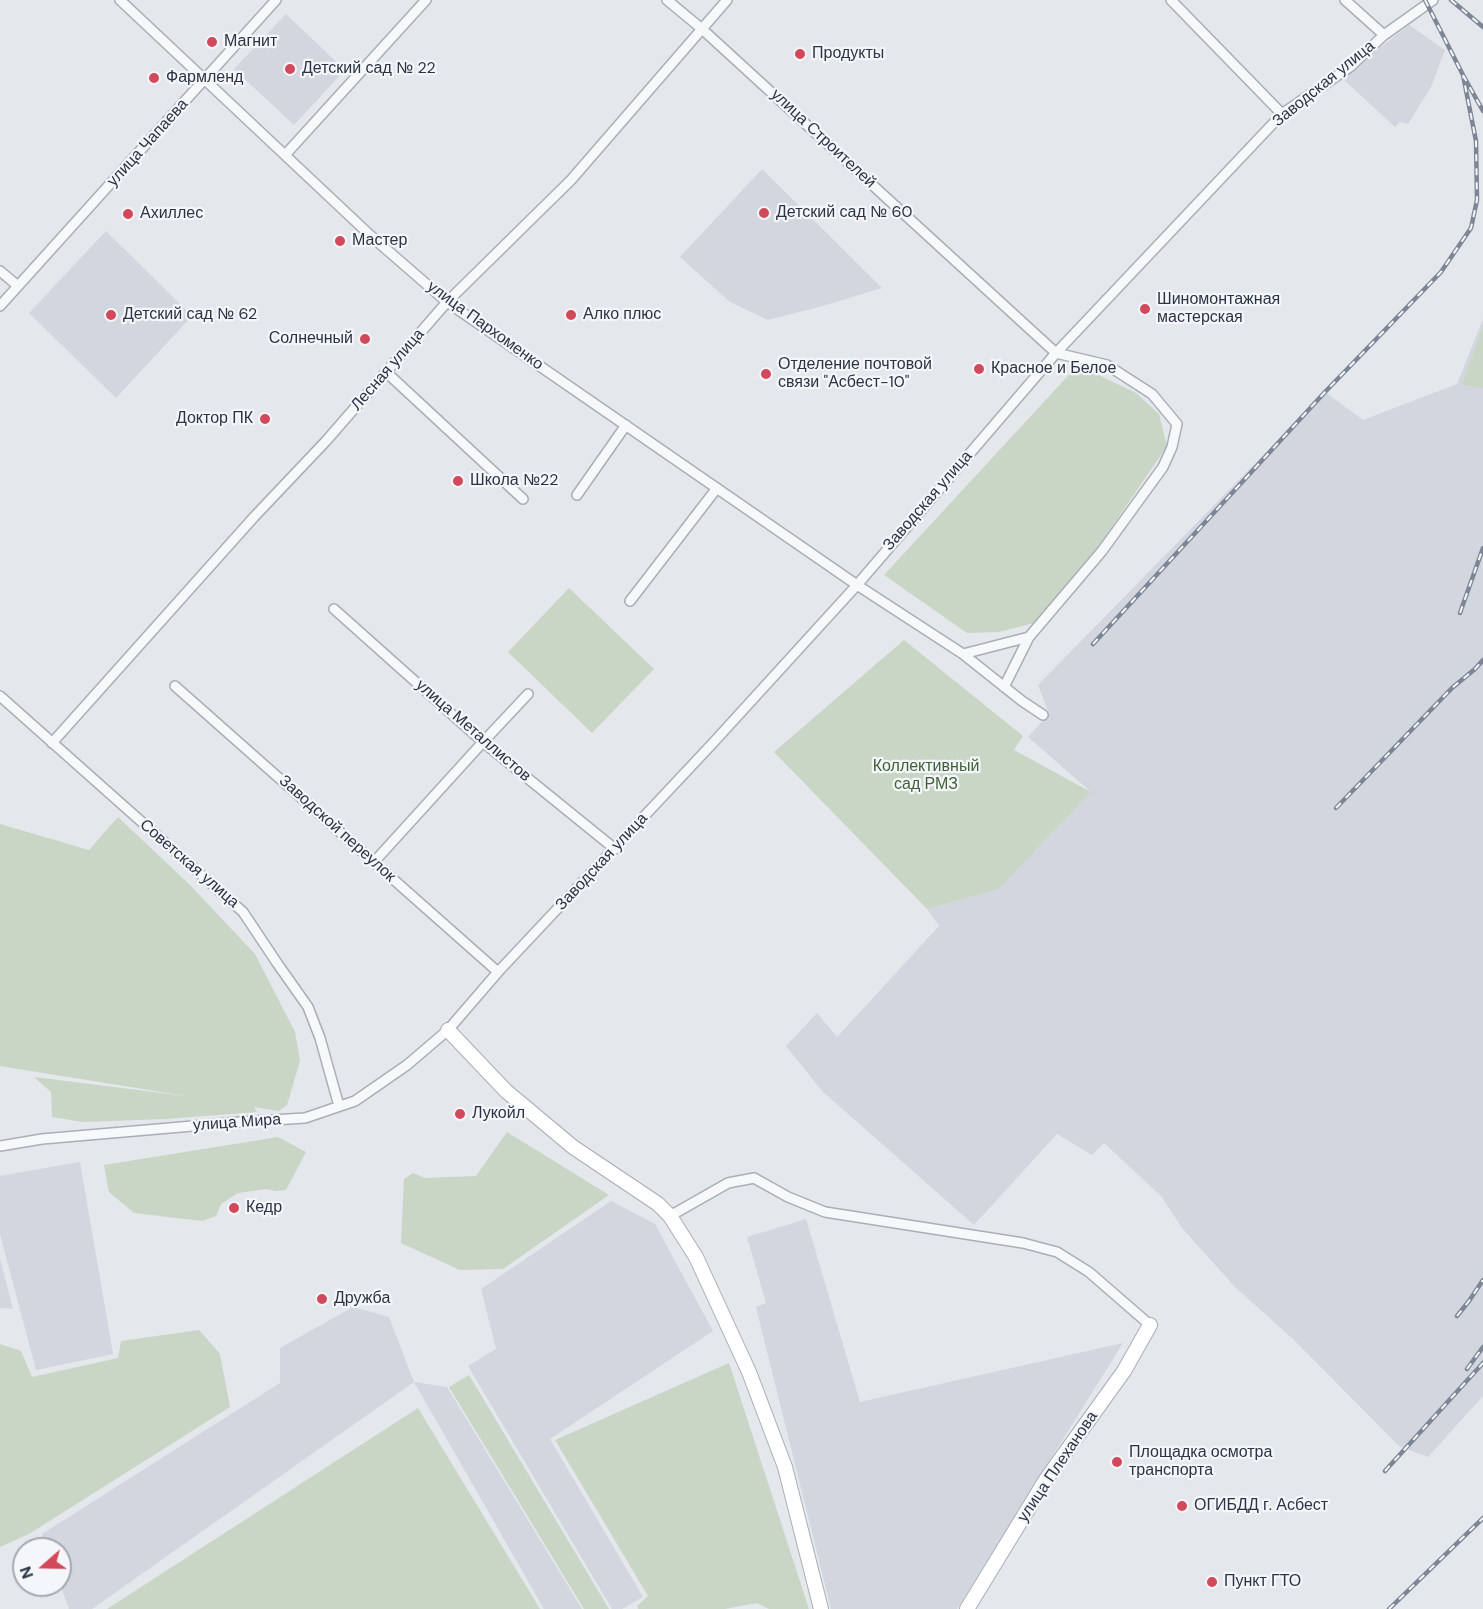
<!DOCTYPE html>
<meta charset="utf-8">
<style>
body{margin:0}
#map{position:relative;width:1483px;height:1609px;overflow:hidden;background:#e4e7ec;font-family:"DM Sans",sans-serif}
canvas{display:block}
.north{position:absolute;left:12px;top:1537px;width:60px;height:60px;box-sizing:border-box;background:#f4f6f9;border:2px solid #a4a8b1;border-radius:50%;rotate:250deg;font-size:16px;font-weight:700;line-height:24px;text-align:center;color:#2b3445}
.north::after{content:'';display:block;margin:auto;width:21px;height:27px;background:#d1495b;clip-path:polygon(50% 0,100% 100%,50% 72%,0 100%)}
</style>
<div id="map">
<canvas width="1483" height="1609"></canvas>
<div class="north">N</div>
</div>
<script>
const g = document.querySelector('canvas').getContext('2d');
g.lineJoin = 'round';
function paint(path, color) { g.fillStyle = color; g.fill(path, 'evenodd'); }
function stroke(path, color, width, dash) { g.strokeStyle = color; g.lineWidth = width; g.lineCap = dash ? 'butt' : 'round'; g.setLineDash(dash || []); g.stroke(path); }
function write(font, color, halo, rows, align = 'center') {
  g.font = font + ' "DM Sans",sans-serif'; g.lineWidth = 4.5; g.setLineDash([]); g.textBaseline = 'middle'; g.strokeStyle = halo; g.fillStyle = color; for (const [text, x, y, turn = 0] of rows) {
    g.save(); g.translate(x, y); g.rotate((+turn || 0) * Math.PI / 180); g.textAlign = isNaN(turn) ? turn : align; if (halo) g.strokeText(text, 0, 0); g.fillText(text, 0, 0); g.restore();
  }
}
paint(new Path2D(`
 M 286,14 L 345,70 L 294,125 L 234,69 Z
 M 1409,25 L 1445,50 L 1431,87 L 1408,124 L 1400,122 L 1395,127 L 1342,78 Z
 M 762,169 L 882,288 L 819,307 L 768,320 L 730,302 L 680,257 Z
 M 106,231 L 192,316 L 116,398 L 29,313 Z
 M 1483,319 L 1483,1396 L 1428,1457 L 1399,1446 L 1294,1340 L 1235,1287 L 1182,1228 L 1161,1196 L 1104,1143 L 1092,1155 L 1057,1134 L 974,1225 L 822,1091 L 786,1046 L 817,1013 L 837,1037 L 939,926 L 927,909 L 999,889 L 1091,792 L 1028,737 L 1049,714 L 1038,685 L 1325,392 L 1363,420 L 1457,384 Z
 M 80,1162 L 113,1354 L 36,1370 L 0,1234 L 0,1176 Z
 M 611,1201 L 655,1224 L 713,1331 L 550,1439 L 643,1597 L 622,1609 L 612,1609 L 468,1366 L 496,1349 L 481,1289 Z
 M 806,1219 L 860,1402 L 1123,1343 L 957,1609 L 831,1609 L 756,1307 L 766,1303 L 747,1237 Z
 M 0,1259 L 13,1309 L 0,1308 Z
 M 353,1307 L 389,1317 L 414,1382 L 447,1387 L 582,1609 L 544,1609 L 414,1382 L 92,1609 L 69,1609 L 60,1584 L 60,1549 L 48,1549 L 42,1534 L 280,1383 L 280,1348 Z`), '#d2d6de');
paint(new Path2D(`
 M 1483,326 L 1483,388 L 1462,385 Z
 M 1078,365 L 1136,393 L 1159,414 L 1167,446 L 1101,543 L 1034,623 L 999,632 L 967,633 L 884,575 Z
 M 569,588 L 654,669 L 592,733 L 508,652 Z
 M 904,640 L 1023,736 L 1014,750 L 1091,792 L 999,889 L 927,909 L 774,752 Z
 M 118,817 L 190,885 L 255,954 L 295,1032 L 300,1061 L 287,1105 L 279,1111 L 254,1107 L 257,1112 L 166,1119 L 83,1122 L 52,1117 L 51,1092 L 34,1077 L 186,1096 L 0,1066 L 0,824 L 89,850 Z
 M 507,1132 L 609,1195 L 503,1269 L 460,1270 L 401,1243 L 404,1179 L 413,1173 L 425,1178 L 476,1176 Z
 M 278,1137 L 306,1152 L 286,1190 L 276,1191 L 266,1189 L 238,1193 L 221,1204 L 216,1216 L 202,1221 L 134,1213 L 109,1192 L 104,1165 Z
 M 199,1330 L 220,1354 L 230,1407 L 29,1534 L 0,1547 L 0,1344 L 21,1351 L 32,1377 L 118,1358 L 121,1341 Z
 M 729,1363 L 809,1609 L 769,1609 L 757,1603 L 725,1609 L 638,1609 L 637,1606 L 648,1596 L 555,1440 Z
 M 469,1375 L 609,1609 L 584,1609 L 449,1387 Z
 M 418,1408 L 540,1609 L 107,1609 Z`), '#c9d6c5');
const street = new Path2D(`
 M 120,0 L 371,236 L 447,302 L 857,585 L 963,654 L 1022,701 L 1043,715
 M 667,0 L 702,29 L 1056,353 L 1107,365 L 1152,394 L 1177,424 L 1172,447 L 1163,467 L 1102,551 L 1029,637 L 963,654
 M 1171,0 L 1282,114
 M 1345,0 L 1384,35
 M 285,155 L 426,0
 M 0,271 L 18,286
 M 0,306 L 276,0
 M 386,372 L 523,499
 M 577,495 L 626,425
 M 630,601 L 717,488
 M 334,609 L 483,742 L 615,849
 M 175,686 L 498,972
 M 1004,687 L 1029,637
 M 0,696 L 243,912 L 277,963 L 308,1007 L 320,1038 L 339,1106
 M 52,743 L 254,517 L 326,441 L 447,302 L 571,180 L 727,0
 M 374,862 L 483,742 L 528,694
 M 0,1146 L 42,1139 L 239,1122 L 305,1118 L 355,1101 L 407,1065 L 448,1030 L 498,972 L 712,744 L 857,585 L 1056,353 L 1282,114 L 1351,66 L 1384,35 L 1433,0
 M 670,1216 L 728,1183 L 754,1178 L 788,1197 L 825,1212 L 1023,1243 L 1057,1252 L 1089,1272 L 1150,1325`);
const secondary = new Path2D(`
 M 448,1030 L 506,1091 L 573,1147 L 658,1204 L 670,1216 L 696,1257 L 749,1372 L 785,1467 L 821,1609
 M 967,1609 L 1047,1478 L 1124,1371 L 1150,1325`);
stroke(street, '#a9aeb7', 12);
stroke(secondary, '#a9aeb7', 16);
stroke(street, '#f7f8fa', 9);
stroke(secondary, '#fff', 14);
const rail = new Path2D(`
 M 1425,0 L 1463,75 L 1483,111
 M 1451,0 L 1483,27
 M 1460,613 L 1483,548
 M 1093,644 L 1325,392 L 1441,272 L 1471,228 L 1477,200 L 1476,141 L 1463,75
 M 1336,808 L 1452,688 L 1475,669 L 1483,660
 M 1457,1316 L 1469,1301 L 1483,1280
 M 1467,1369 L 1483,1347
 M 1385,1471 L 1483,1363
 M 1389,1609 L 1483,1518`);
stroke(rail, '#7d8696', 4.5);
stroke(rail, '#f4f6f9', 2, [7]);
for (const [x, y, r, color] of [
 [212,42,6,"#d1495b"],
 [800,54,6,"#d1495b"],
 [290,69,6,"#d1495b"],
 [154,78,6,"#d1495b"],
 [764,213,6,"#d1495b"],
 [128,214,6,"#d1495b"],
 [340,241,6,"#d1495b"],
 [1145,309,6,"#d1495b"],
 [111,315,6,"#d1495b"],
 [571,315,6,"#d1495b"],
 [365,339,6,"#d1495b"],
 [979,369,6,"#d1495b"],
 [766,374,6,"#d1495b"],
 [265,419,6,"#d1495b"],
 [458,481,6,"#d1495b"],
 [460,1114,6,"#d1495b"],
 [234,1208,6,"#d1495b"],
 [322,1299,6,"#d1495b"],
 [1117,1462,6,"#d1495b"],
 [1182,1506,6,"#d1495b"],
 [1212,1582,6,"#d1495b"]
]) { const dot = new Path2D(); dot.arc(x, y, r, 0, 2 * Math.PI); g.fillStyle = color; g.fill(dot); stroke(dot, '#f4f6f9', 2); }
write('16px', '#2b3445', '#f4f6f9', [
 ["Магнит",224,42],
 ["Продукты",812,54],
 ["Детский сад № 22",302,69],
 ["Фармленд",166,78],
 ["Детский сад № 60",776,213],
 ["Ахиллес",140,214],
 ["Мастер",352,241],
 ["Шиномонтажная",1157,300],
 ["мастерская",1157,318],
 ["Детский сад № 62",123,315],
 ["Алко плюс",583,315],
 ["Солнечный",353,339,"right"],
 ["Отделение почтовой",778,365],
 ["связи \"Асбест-10\"",778,383],
 ["Красное и Белое",991,369],
 ["Доктор ПК",253,419,"right"],
 ["Школа №22",470,481],
 ["Лукойл",472,1114],
 ["Кедр",246,1208],
 ["Дружба",334,1299],
 ["Площадка осмотра",1129,1453],
 ["транспорта",1129,1471],
 ["ОГИБДД г. Асбест",1194,1506],
 ["Пункт ГТО",1224,1582]
], 'left');
write('16px', '#2b3445', '#f4f6f9', [
 ["Заводская улица",1324,84,-39],
 ["улица Строителей",823,139,43],
 ["улица Чапаева",148,143,-48],
 ["улица Пархоменко",485,326,36],
 ["Лесная улица",388,370,-49],
 ["Заводская улица",928,501,-49],
 ["улица Металлистов",473,731,41],
 ["Заводской переулок",337,829,42],
 ["Заводская улица",602,862,-47],
 ["Советская улица",189,864,41],
 ["улица Мира",237,1123,-4],
 ["улица Плеханова",1058,1467,-56]
]);
write('16px', '#3f6138', '#f4f6f9', [
 ["Коллективный",926,767],
 ["сад РМЗ",926,785]
]);
</script>
